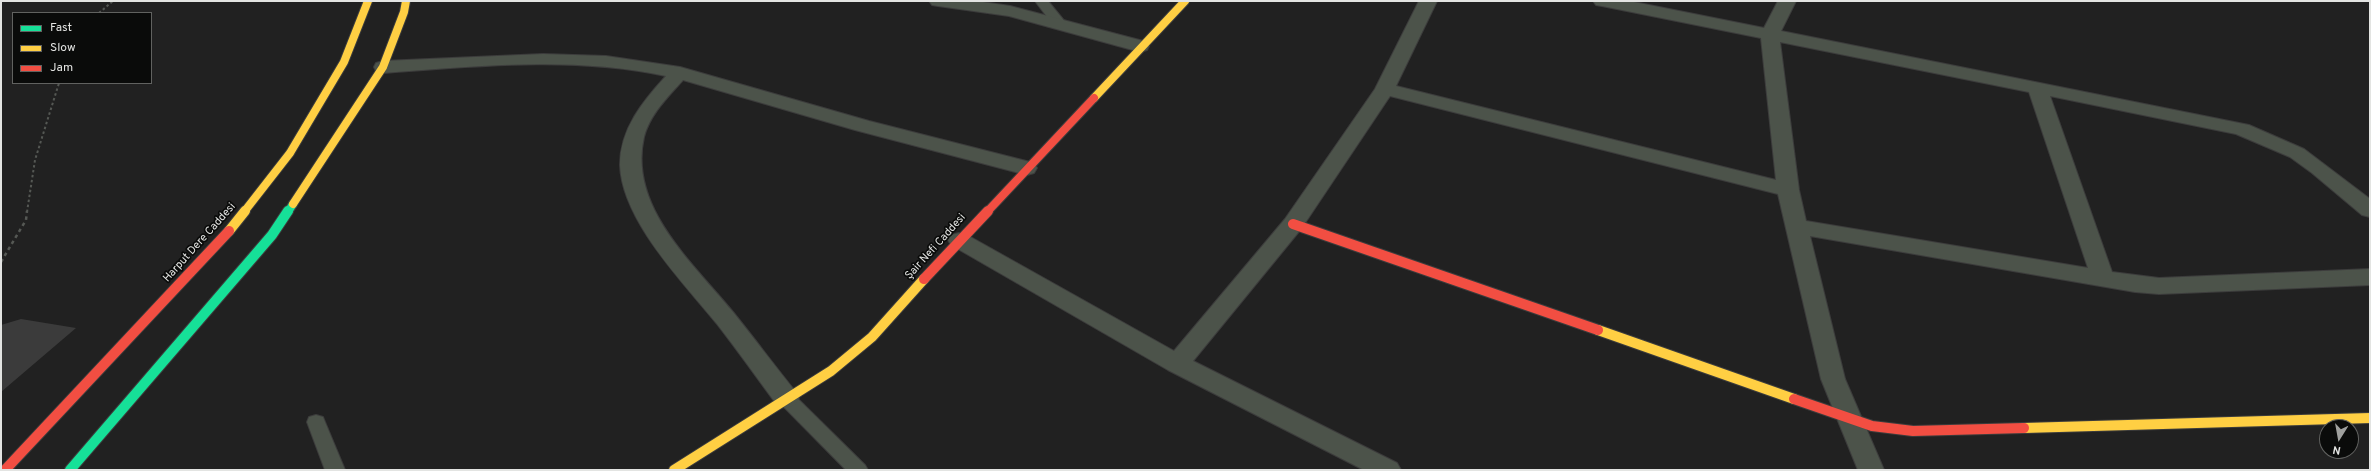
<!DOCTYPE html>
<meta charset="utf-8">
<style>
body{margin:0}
#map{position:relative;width:2371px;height:471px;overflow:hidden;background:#212121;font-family:Overpass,sans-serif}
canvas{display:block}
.frame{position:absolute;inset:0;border:2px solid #e3e4e2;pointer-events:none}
.legend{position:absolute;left:12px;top:12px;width:140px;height:72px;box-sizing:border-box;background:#0a0b0a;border:1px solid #616260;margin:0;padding:5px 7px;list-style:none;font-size:12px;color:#e3e4e2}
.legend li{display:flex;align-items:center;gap:8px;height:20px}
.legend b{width:20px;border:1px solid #616260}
.north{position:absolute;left:2319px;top:419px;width:40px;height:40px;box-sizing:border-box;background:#0a0b0a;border:1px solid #616260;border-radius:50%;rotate:191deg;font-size:11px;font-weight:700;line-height:16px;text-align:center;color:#e3e4e2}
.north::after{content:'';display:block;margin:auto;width:14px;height:18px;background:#9fa09e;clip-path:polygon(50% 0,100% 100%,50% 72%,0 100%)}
</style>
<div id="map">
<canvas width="2371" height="471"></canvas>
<div class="frame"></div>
<ul class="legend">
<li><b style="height:5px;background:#16e098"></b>Fast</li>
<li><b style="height:5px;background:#ffcf43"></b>Slow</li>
<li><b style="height:5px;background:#f24e42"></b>Jam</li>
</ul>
<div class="north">N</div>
</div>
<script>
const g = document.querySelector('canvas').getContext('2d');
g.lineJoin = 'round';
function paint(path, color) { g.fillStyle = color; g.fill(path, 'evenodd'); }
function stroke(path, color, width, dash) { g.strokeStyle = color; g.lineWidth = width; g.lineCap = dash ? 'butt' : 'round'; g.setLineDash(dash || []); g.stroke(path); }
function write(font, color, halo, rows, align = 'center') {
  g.font = font + ' Overpass,sans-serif'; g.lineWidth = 3.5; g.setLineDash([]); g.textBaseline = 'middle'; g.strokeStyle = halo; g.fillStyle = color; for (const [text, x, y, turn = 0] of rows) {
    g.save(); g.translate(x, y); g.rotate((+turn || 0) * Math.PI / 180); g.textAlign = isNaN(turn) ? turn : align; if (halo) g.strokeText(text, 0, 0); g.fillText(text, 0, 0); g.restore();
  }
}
paint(new Path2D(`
 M 21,319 L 76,328 L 1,392 L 1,325 Z`), '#3b3b3b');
const lane = new Path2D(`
 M 1035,1 L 1048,1 L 1066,23 L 1064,26 L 1054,26 Z
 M 786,391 L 792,393 L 865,465 L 868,470 L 846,470 L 780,403 L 777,398 L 780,393 Z
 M 316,415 L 323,417 L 325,422 L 345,470 L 325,470 L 307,422 L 309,417 Z`);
const street = new Path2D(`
 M 929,1 L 976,1 L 1010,6 L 1147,42 L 1149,46 L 1147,50 L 1140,52 L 1009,16 L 938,6 L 932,5 Z
 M 1419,1 L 1437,1 L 1396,86 L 1776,180 L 1761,38 L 1602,6 L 1596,5 L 1593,1 L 1629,1 L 1764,28 L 1778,1 L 1796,1 L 1781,31 L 2249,125 L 2304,149 L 2370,199 L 2370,217 L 2362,215 L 2312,173 L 2290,157 L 2236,134 L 2050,96 L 2112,272 L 2159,278 L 2370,269 L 2370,285 L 2159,294 L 2135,292 L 1810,236 L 1845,379 L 1884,470 L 1858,470 L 1821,379 L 1778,194 L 1390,96 L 1301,229 L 1193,361 L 1397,463 L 1401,470 L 1364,470 L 1168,370 L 951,245 L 948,240 L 951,235 L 959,233 L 967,235 L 1174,351 L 1285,219 L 1375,89 ZM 1780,42 L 2029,92 L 2088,268 L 1806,221 L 1799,190 Z
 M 543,54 L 606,56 L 680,67 L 869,121 L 1034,163 L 1037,168 L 1034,173 L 1027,175 L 855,130 L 683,80 C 668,97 650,114 644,137 C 628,207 693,263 733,312 C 754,338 774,365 795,391 L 799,398 L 795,405 L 786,408 L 777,405 C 757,378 738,351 717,324 C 684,283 622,221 620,165 C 620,129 643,101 666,76 C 574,56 476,66 383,73 L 376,71 L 374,67 L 376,63 L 383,61 Z`);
const fastFar1 = new Path2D(`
 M 288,212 L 293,204`);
const fast = new Path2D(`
 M 70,470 L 272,235 L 288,211`);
const slowFar1 = new Path2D(`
 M 1094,98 L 1185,1
 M 293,204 L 383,67 L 404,12 L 406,1
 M 244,212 L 290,153 L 344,62 L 368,1`);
const slow = new Path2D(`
 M 229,231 L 245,211
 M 1598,330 L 1794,399
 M 2024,428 L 2370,418
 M 674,470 L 831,371 L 872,337 L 924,279`);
const jamFar1 = new Path2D(`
 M 987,212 L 1094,98`);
const jam = new Path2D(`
 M 1293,224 L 1598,330
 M 924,279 L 988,211
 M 1794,399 L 1872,426 L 1913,431 L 2024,428
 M 5,470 L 229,231`);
stroke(lane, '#3c3c3c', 2);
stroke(street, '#3c3c3c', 2);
stroke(fastFar1, '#3c3c3c', 10);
stroke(fast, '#3c3c3c', 12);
stroke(slowFar1, '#3c3c3c', 10);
stroke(slow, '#3c3c3c', 12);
stroke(jamFar1, '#3c3c3c', 10);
stroke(jam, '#3c3c3c', 12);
stroke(new Path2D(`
 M 99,13 L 113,1
 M 27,212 L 35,160 L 59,83`), '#555854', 2, [2.5, 2.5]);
stroke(new Path2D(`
 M 1,262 L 26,220 L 27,211`), '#555854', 2.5, [3.5, 3.5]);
paint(lane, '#4c534a');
paint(street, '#4c534a');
stroke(fastFar1, '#16e098', 8);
stroke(fast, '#16e098', 10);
stroke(slowFar1, '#ffcf43', 8);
stroke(slow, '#ffcf43', 10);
stroke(jamFar1, '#f24e42', 8);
stroke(jam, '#f24e42', 10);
write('11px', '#e3e4e2', '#0a0b0a', [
 ["Harput Dere Caddesi",200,243,-48],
 ["Şair Nefi Caddesi",936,247,-48]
]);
</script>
